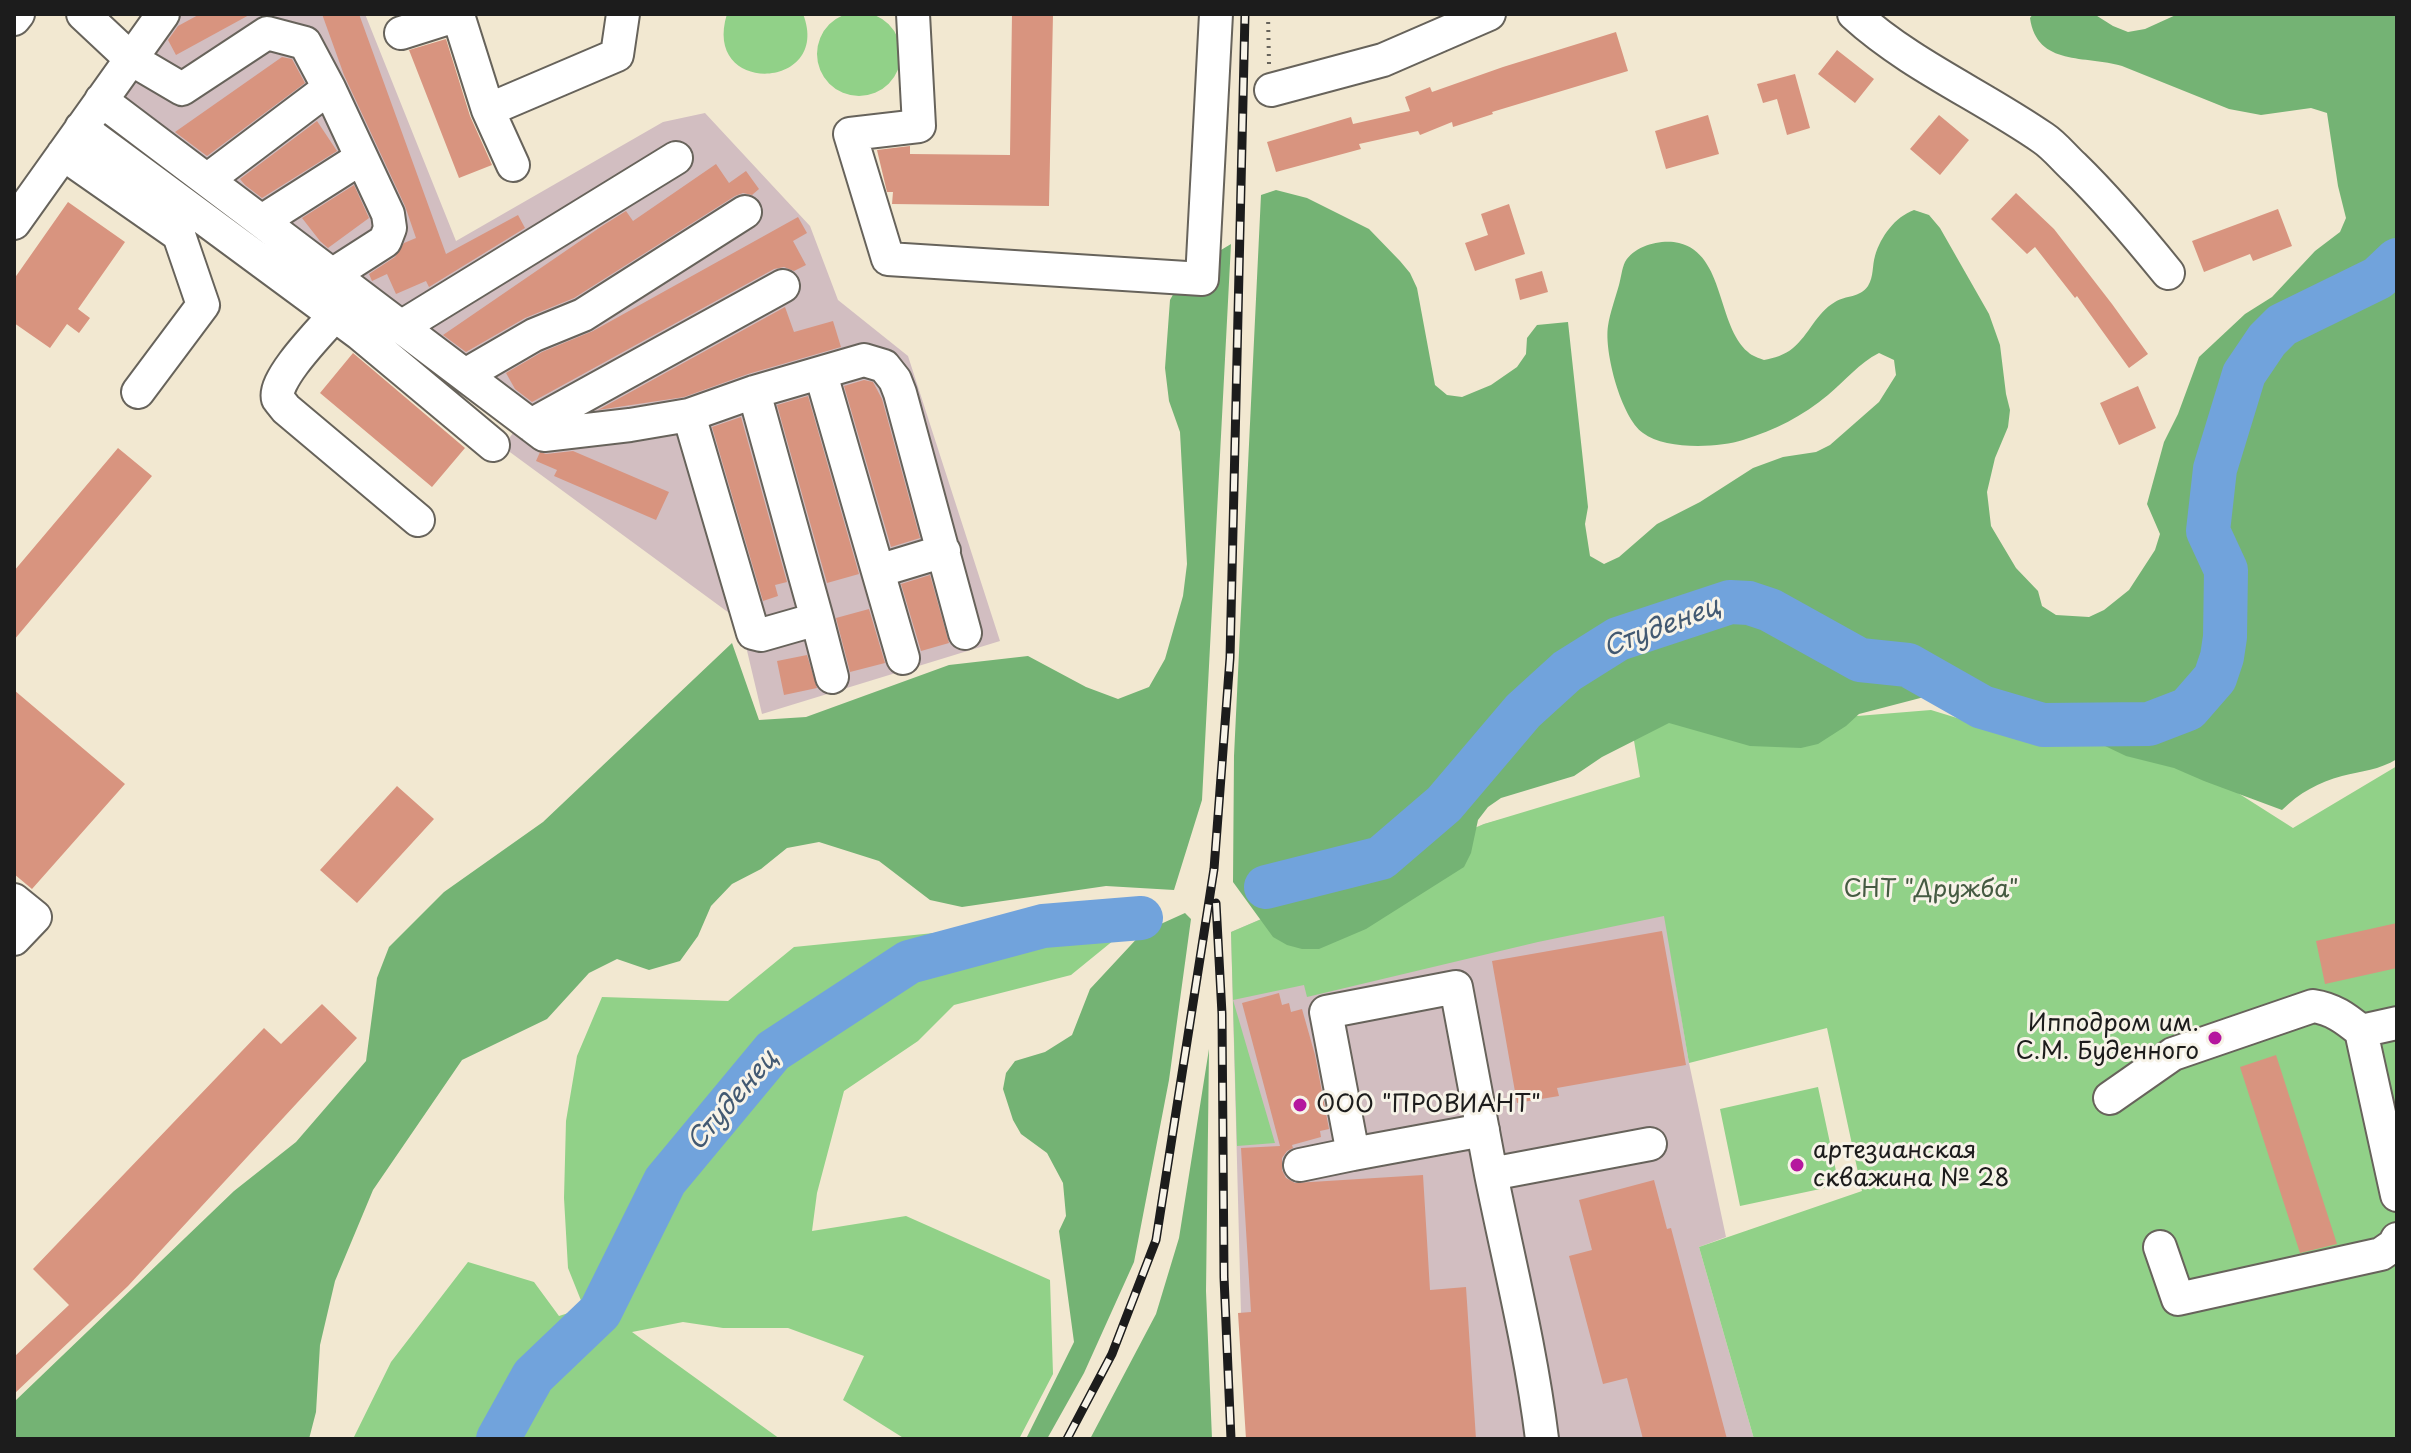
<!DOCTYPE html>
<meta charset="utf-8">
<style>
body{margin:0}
#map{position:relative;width:2411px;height:1453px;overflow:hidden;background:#f2e8d1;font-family:"Playpen Sans",sans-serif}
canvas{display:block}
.frame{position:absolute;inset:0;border:16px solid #1c1c1c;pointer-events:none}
</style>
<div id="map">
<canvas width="2411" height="1453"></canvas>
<div class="frame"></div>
</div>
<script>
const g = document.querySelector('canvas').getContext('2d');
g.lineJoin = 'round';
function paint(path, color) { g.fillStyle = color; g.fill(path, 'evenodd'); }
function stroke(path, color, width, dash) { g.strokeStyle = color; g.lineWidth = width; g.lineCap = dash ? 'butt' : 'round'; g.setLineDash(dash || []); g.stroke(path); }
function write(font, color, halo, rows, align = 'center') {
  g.font = font + ' "Playpen Sans",sans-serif'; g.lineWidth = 6; g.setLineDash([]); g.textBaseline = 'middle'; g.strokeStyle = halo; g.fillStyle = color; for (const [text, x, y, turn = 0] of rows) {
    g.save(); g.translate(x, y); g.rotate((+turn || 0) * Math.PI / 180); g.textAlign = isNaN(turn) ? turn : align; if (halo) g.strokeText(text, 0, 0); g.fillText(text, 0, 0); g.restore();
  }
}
paint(new Path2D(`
 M 179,14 L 365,14 L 456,241 L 663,122 L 705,113 L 810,226 L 838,300 L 908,356 L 1000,641 L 762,714 L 740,621 L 503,447 L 515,430 L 97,126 Z
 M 1514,816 L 1665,916 L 1689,1063 L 1726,1237 L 1699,1247 L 1754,1439 L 1248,1439 L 1241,1315 L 1231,932 L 1484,824 Z`), '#d2bec1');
paint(new Path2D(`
 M817 54a42 42 0 1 1 84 0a42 42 0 1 1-84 0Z
 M 727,14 L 803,14 C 833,90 701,97 727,14 Z
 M 1626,692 L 1808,720 L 1931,710 L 2006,733 L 2178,755 L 2293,828 L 2397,766 L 2397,1439 L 1754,1439 L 1699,1247 L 1862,1191 L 1827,1028 L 1689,1063 L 1664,916 L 1538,942 L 1307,997 L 1304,985 L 1233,1000 L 1275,1143 L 1237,1146 L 1231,932 L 1484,824 L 1640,777 Z
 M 1063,904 L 1141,918 L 1071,975 L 954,1005 L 918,1041 L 844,1091 L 817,1193 L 812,1231 L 906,1216 L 1050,1280 L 1053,1374 L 1019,1439 L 905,1439 L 843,1400 L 864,1356 L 788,1328 L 723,1328 L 683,1322 L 632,1332 L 780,1439 L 353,1439 L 391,1362 L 468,1262 L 534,1282 L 559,1316 L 584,1308 L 568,1268 L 564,1198 L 566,1121 L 577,1056 L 602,997 L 728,1001 L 794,947 L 944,932 Z
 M 1818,1087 L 1839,1185 L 1740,1206 L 1720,1109 Z`), '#91d188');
paint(new Path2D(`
 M 2033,14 L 2094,14 L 2113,26 L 2128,32 L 2145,29 L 2178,14 L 2397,14 L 2397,759 C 2379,770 2362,771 2342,776 C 2319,782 2299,793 2282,810 L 2204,781 L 2174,768 L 2126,756 L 2082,735 L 1928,696 L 1859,714 L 1846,726 L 1818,744 L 1801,748 L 1750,746 L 1669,723 L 1602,757 L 1574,776 L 1501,798 L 1488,807 L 1478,820 L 1471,853 L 1464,867 L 1366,929 L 1319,949 L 1302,949 L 1287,945 L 1273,937 L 1233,882 L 1234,756 L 1261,195 L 1276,190 L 1307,198 L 1369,229 L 1400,261 L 1410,273 L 1417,288 L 1435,385 L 1447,395 L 1462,397 L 1491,385 L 1517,367 L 1526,354 L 1527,338 L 1537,325 L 1568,322 L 1588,507 L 1585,524 L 1590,556 L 1604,564 L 1619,557 L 1657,524 L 1700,502 L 1753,468 L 1783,457 L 1816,452 L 1830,445 L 1879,402 L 1896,375 L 1894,360 L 1879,353 C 1859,363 1846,380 1828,395 C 1803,416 1775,430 1743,440 C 1718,448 1665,450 1643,433 C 1621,417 1604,352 1608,326 C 1610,313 1615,299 1619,285 C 1621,278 1622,268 1625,262 C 1635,245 1662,239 1679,243 C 1725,254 1717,326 1748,352 C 1752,356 1759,358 1764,360 C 1774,358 1785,355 1793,348 C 1809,335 1816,313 1835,302 C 1846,295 1860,298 1868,286 C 1874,276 1872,266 1875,256 C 1881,236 1895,217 1914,210 L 1929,215 L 1940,228 L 1989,314 L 2000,345 L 2006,394 L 2010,410 L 2008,427 L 1995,458 L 1987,492 L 1991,526 L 2016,568 L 2038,591 L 2042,606 L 2056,615 L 2089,617 L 2104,610 L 2129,590 L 2155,550 L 2160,534 L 2147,504 L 2164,442 L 2178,414 L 2199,357 L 2245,314 L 2272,297 L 2315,251 L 2340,232 L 2346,218 L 2338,186 L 2327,113 L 2311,108 L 2261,115 L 2229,109 L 2122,66 C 2086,55 2037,67 2030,18 Z
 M 1231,244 L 1202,800 L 1174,890 L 1106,886 L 962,907 L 930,900 L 879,861 L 819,842 L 787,848 L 761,869 L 732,884 L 711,906 L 698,936 L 680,961 L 649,970 L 617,959 L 589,973 L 547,1019 L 462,1060 L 373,1190 L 335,1281 L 320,1345 L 316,1412 L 309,1439 L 14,1439 L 14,1402 L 234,1191 L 296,1142 L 366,1061 L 377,978 L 389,947 L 444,892 L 543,822 L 732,643 L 759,720 L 806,717 L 949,665 L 1028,656 L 1086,687 L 1118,699 L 1149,687 L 1165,659 L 1183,596 L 1187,564 L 1180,432 L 1169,401 L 1165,368 L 1170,300 L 1186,271 Z
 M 1185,913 L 1191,919 L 1169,1080 L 1134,1262 L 1084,1373 L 1047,1439 L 1026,1439 L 1074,1342 L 1059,1231 L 1066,1216 L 1063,1183 L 1047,1153 L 1021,1134 L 1013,1120 L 1003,1089 L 1006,1073 L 1015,1061 L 1045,1052 L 1072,1035 L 1090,989 L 1143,932 Z
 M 1209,1049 L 1206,1291 L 1212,1439 L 1090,1439 L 1156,1314 L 1179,1238 Z`), '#74b374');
stroke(new Path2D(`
 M 1266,887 L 1381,858 L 1444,804 L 1523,711 L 1567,671 L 1618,639 L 1730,602 L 1749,603 L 1770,610 L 1860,660 L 1908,665 L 1982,707 L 2043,725 L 2149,724 L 2188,709 L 2215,678 L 2222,657 L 2225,637 L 2226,570 L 2208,531 L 2215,469 L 2244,374 L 2267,340 L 2282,325 L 2378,278 L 2397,260
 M 498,1439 L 533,1376 L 600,1312 L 665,1181 L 773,1051 L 909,962 L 1043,926 L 1141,918`), '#71a3dc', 44);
paint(new Path2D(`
 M 200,14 L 251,14 L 176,55 L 168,40 L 178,26 Z
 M 322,14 L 359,14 L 446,254 L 518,215 L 525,228 L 429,287 L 426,281 L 396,294 L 387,274 L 372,281 L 369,274 L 395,257 L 404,243 L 416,238 L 405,206 L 344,75 Z
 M 1012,14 L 1053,14 L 1049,206 L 892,204 L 893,192 L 887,192 L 877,150 L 910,146 L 910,154 L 1010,155 Z
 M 1616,32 L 1628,71 L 1492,112 L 1493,114 L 1453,127 L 1452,122 L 1420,135 L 1418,131 L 1359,144 L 1361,149 L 1276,172 L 1267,142 L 1351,117 L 1353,124 L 1410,111 L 1405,97 L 1430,87 L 1432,92 L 1503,67 Z
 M 446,39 L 470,116 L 492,165 L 459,178 L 409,50 Z
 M 1837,50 L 1874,79 L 1855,103 L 1818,74 Z
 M 282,57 L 292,59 L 305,83 L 207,156 L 175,132 Z
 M 1795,74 L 1810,128 L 1787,135 L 1777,99 L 1763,103 L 1757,84 Z
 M 1708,115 L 1719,154 L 1666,169 L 1655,131 Z
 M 1939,115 L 1969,140 L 1940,175 L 1910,149 Z
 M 317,121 L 337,151 L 262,198 L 245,185 L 240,179 Z
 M 716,164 L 729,183 L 746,171 L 759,189 L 752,195 L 743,193 L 735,196 L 574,298 L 525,318 L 466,352 L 443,335 L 602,226 L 626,211 L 633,221 Z
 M 354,185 L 369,218 L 328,248 L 320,241 L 302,218 Z
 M 2016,193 L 2054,229 L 2112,304 L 2148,354 L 2129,368 L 2077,296 L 2075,298 L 2035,247 L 2027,254 L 1991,219 Z
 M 68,202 L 125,242 L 78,309 L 90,318 L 79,333 L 67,324 L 50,348 L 14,323 L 14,279 Z
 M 1509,204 L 1525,254 L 1475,271 L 1465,243 L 1488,235 L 1481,214 Z
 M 2278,209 L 2292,246 L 2253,261 L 2250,254 L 2204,272 L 2192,241 Z
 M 798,217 L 807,233 L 793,241 L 806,265 L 794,271 L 784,267 L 774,269 L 532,402 L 515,389 L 506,373 L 542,352 L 593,331 Z
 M 1542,271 L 1548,292 L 1520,300 L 1515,279 Z
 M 785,307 L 794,332 L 833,321 L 841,347 L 748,374 L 684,397 L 598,410 Z
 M 353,353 L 465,448 L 432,487 L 320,393 Z
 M 864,380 L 873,382 L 882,399 L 920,538 L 891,547 L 844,386 Z
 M 2138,386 L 2156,428 L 2119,445 L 2100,403 Z
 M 808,396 L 859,574 L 827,583 L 777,405 Z
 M 741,417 L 787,582 L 775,585 L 778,596 L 763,601 L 712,427 Z
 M 118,448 L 152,476 L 14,640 L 14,571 Z
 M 573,451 L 669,492 L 656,520 L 554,476 L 557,470 L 536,461 L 540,452 L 546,454 Z
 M 930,575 L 949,643 L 921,651 L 901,584 Z
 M 869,609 L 885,663 L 850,672 L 836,618 Z
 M 807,655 L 817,688 L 784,695 L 777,661 Z
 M 14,690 L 125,784 L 32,889 L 14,874 Z
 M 397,786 L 434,819 L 357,903 L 320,870 Z
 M 2397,923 L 2397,968 L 2325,984 L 2316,941 Z
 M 1662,931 L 1686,1065 L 1557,1088 L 1559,1096 L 1517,1103 L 1492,961 Z
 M 1279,993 L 1282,1005 L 1289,1003 L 1291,1012 L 1302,1009 L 1315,1055 L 1329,1129 L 1320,1131 L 1321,1137 L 1292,1145 L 1293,1148 L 1287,1151 L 1282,1158 L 1282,1170 L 1286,1178 L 1295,1183 L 1423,1175 L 1430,1290 L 1466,1287 L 1476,1439 L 1246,1439 L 1238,1313 L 1251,1312 L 1241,1148 L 1280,1146 L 1242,1003 Z
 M 322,1004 L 357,1038 L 128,1286 L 14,1394 L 14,1357 L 69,1305 L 33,1269 L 264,1028 L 281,1044 Z
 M 2276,1055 L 2337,1244 L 2300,1253 L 2240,1067 Z
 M 1654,1180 L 1667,1229 L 1671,1228 L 1727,1439 L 1643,1439 L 1627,1378 L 1603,1384 L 1569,1256 L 1592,1250 L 1579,1200 Z`), '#d8947f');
const minor = new Path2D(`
 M 83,14 L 131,59 L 182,89 L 267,33 L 305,43 L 329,88 L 388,214 L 390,228 L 385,241 L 332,275
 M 913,14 L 919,126 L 850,134 L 888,259 L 1202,279 L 1216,14
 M 1854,14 C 1910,65 1981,95 2043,138 C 2055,146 2064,158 2074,167 C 2108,200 2138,236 2168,273
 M 14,19 L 18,14
 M 401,33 L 458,15 L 488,110
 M 1271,90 L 1383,60 L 1489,14
 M 101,100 L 544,435 L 630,425 L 689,415 L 754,392 L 864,360 L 884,366 L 895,380 L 900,393 L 965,633
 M 81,128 L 360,334 L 493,445
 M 63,154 L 179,235 L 203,305 L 138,392
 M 513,165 L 488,110 L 617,55 L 623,14
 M 207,180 L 329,88
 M 262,221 L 361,158
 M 14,223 L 163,14
 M 335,315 C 322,330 272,380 278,399 C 279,400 285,408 286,409 L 418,520
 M 401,327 L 676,158
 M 821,374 L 903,658
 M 465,375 L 534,335 L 583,315 L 745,212
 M 689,415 L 753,633 L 761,635 L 817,619 L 754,392
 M 531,425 L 783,286
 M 878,571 L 944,551
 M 817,619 L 832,677
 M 14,900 L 35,917 L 14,939
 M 2397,1023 L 2361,1031 L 2397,1195
 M 2110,1098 L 2173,1054 L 2313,1006 C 2333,1009 2345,1018 2361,1031
 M 1483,1130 L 1353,1154 L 1326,1012 L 1456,987 C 1468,1049 1479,1112 1491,1174 C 1509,1263 1531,1349 1542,1439
 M 1300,1165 L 1353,1154
 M 1491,1174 L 1650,1144
 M 2160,1247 L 2178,1299 L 2381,1254 L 2394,1245 L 2397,1239`);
stroke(minor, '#67635b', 36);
stroke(new Path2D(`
 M 1268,14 L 1269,64`), '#67635b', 4, [2, 6]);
stroke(minor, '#fff', 32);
const rail = new Path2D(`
 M 1216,903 L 1222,1014 L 1224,1277 L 1231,1439
 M 1067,1439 L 1112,1354 L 1156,1240 L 1214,869 L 1230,658 L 1245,14`);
stroke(rail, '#1c1c1c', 9);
stroke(rail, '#f7f3e8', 6, [18]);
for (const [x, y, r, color] of [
 [2215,1038,8,"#b5179e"],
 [1300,1105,8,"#b5179e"],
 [1797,1165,8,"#b5179e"]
]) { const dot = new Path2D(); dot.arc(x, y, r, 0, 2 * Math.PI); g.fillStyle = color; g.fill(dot); stroke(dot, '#f7f3e8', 3); }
write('24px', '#455b42', '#f7f3e8', [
 ["СНТ \"Дружба\"",1931,890]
]);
write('24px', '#1c1c1c', '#f7f3e8', [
 ["Ипподром им.",2199,1024,"right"],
 ["С.М. Буденного",2199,1052,"right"],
 ["ООО \"ПРОВИАНТ\"",1316,1105],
 ["артезианская",1813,1151],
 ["скважина № 28",1813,1179]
], 'left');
write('italic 26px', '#425972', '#f7f3e8', [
 ["Студенец",1662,628,-21],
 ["Студенец",733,1101,-49]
]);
</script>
